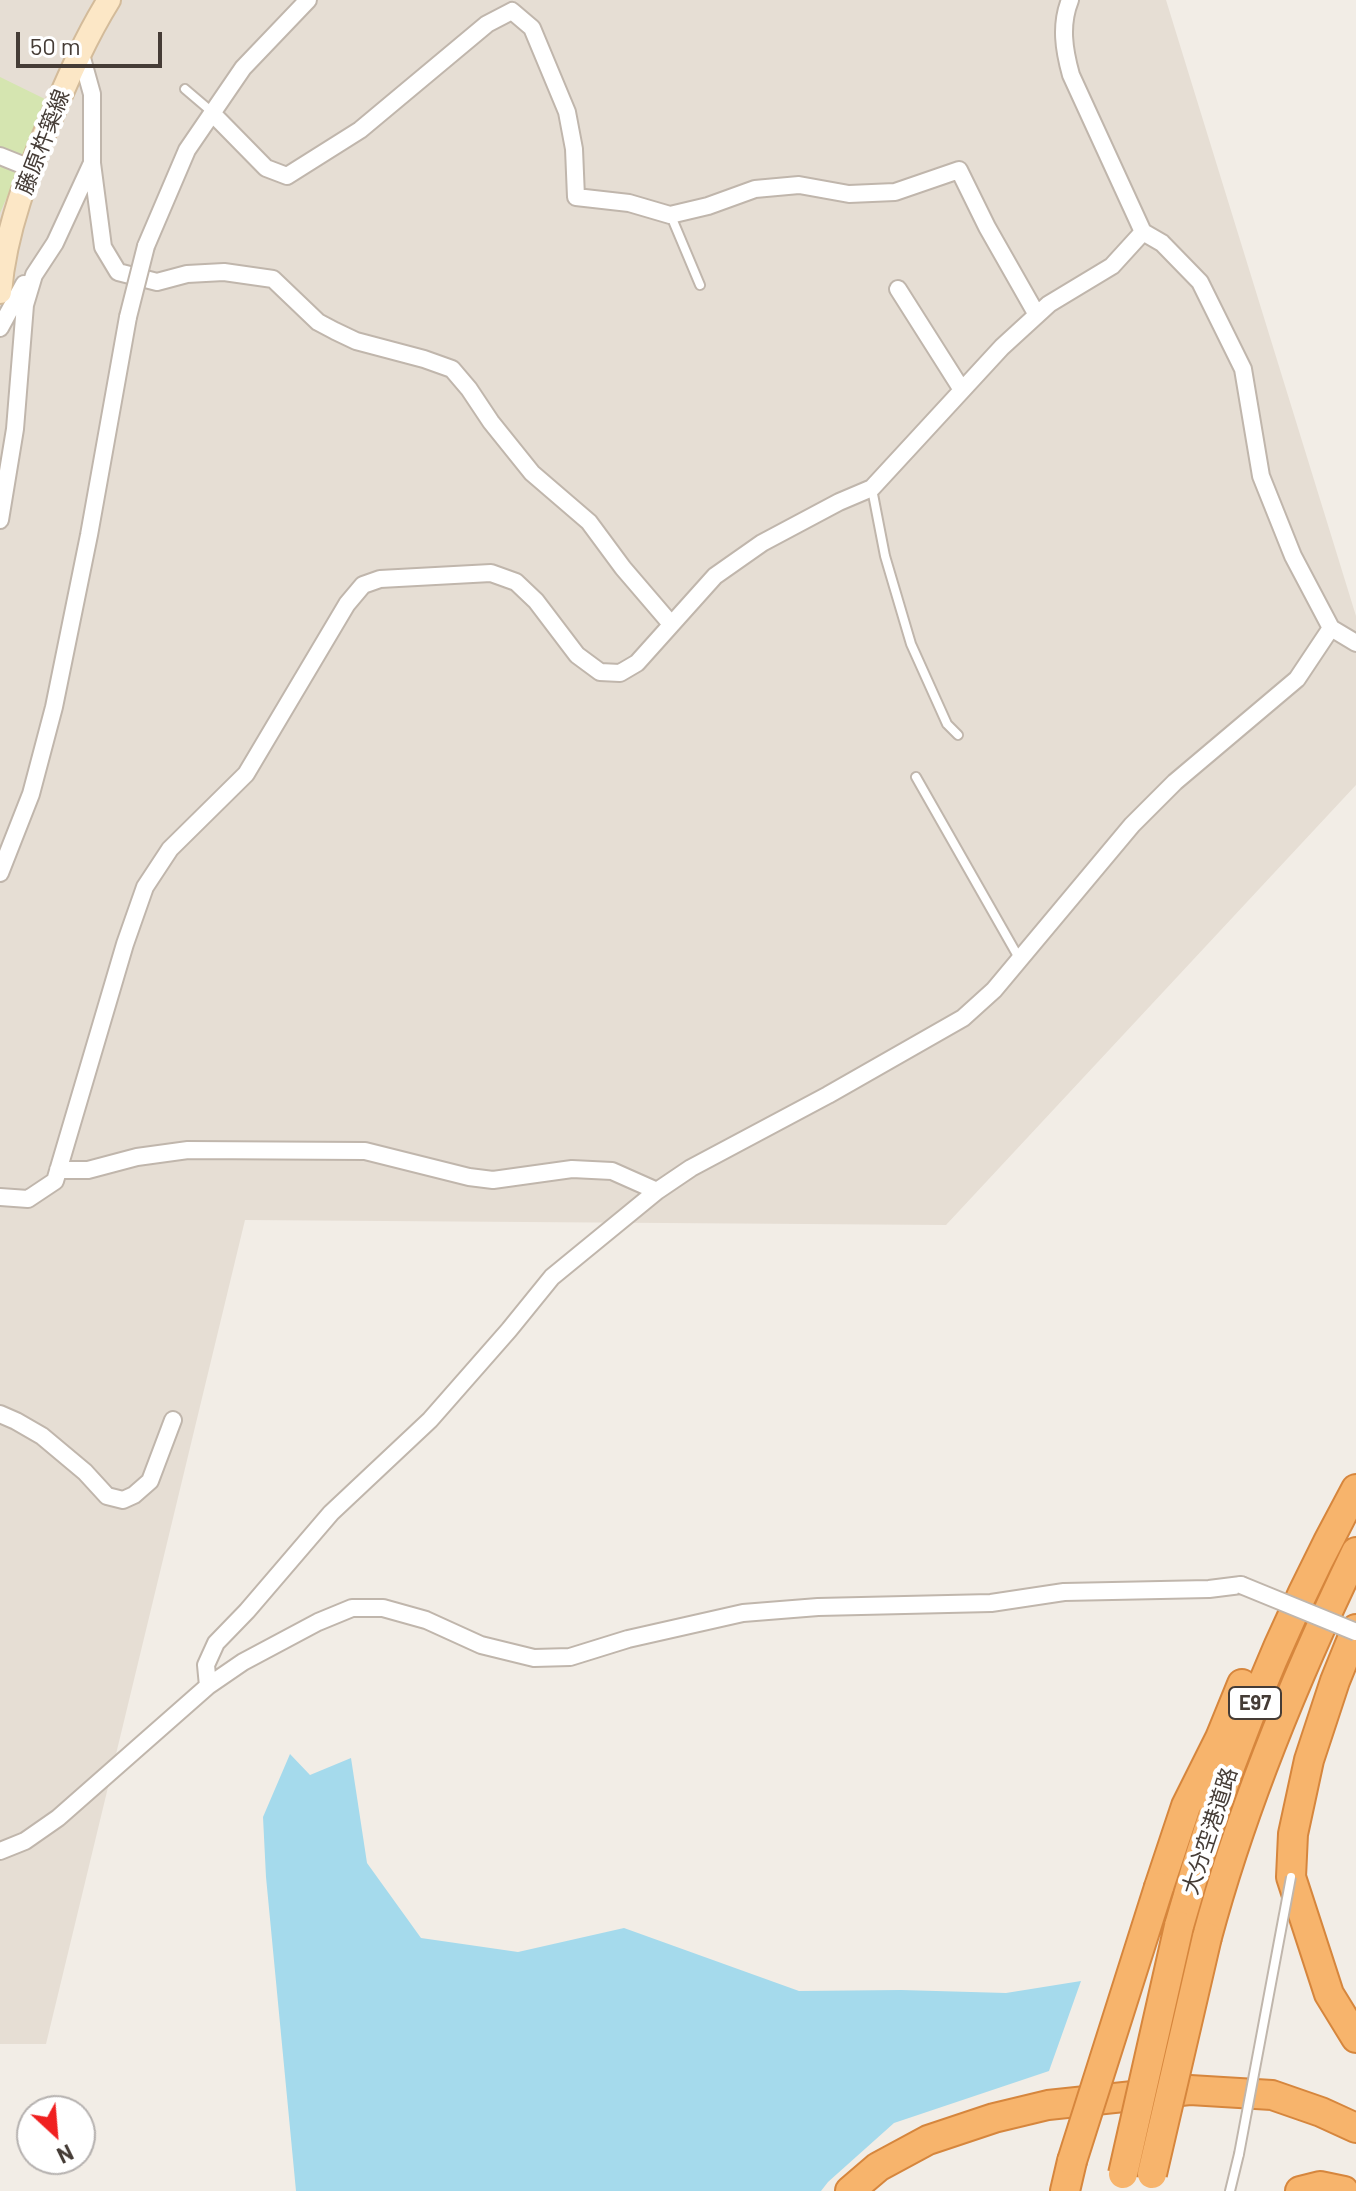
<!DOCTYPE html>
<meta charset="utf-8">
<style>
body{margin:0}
#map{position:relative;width:1356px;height:2191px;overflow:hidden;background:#f2ede6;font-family:Barlow,sans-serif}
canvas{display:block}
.north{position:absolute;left:16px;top:2095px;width:80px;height:80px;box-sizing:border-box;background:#fff;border:2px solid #b5b1af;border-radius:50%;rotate:154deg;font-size:22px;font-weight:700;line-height:32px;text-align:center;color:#453c36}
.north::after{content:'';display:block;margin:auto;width:28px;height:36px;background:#f02020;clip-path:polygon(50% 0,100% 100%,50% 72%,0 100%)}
.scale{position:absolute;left:16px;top:32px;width:146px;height:36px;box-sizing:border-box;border:4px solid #453c36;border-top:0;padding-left:10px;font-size:24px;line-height:28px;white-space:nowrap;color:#453c36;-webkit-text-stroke:6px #fff;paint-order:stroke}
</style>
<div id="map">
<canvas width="1356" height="2191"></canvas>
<div class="north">N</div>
<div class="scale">50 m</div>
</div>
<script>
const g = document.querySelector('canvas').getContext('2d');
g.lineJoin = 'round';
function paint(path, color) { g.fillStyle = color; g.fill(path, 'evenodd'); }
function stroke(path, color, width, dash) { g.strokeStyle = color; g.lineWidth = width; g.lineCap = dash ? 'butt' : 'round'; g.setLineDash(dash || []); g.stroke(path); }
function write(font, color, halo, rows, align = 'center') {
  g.font = font + ' Barlow,"Noto Sans JP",sans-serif'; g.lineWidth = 8; g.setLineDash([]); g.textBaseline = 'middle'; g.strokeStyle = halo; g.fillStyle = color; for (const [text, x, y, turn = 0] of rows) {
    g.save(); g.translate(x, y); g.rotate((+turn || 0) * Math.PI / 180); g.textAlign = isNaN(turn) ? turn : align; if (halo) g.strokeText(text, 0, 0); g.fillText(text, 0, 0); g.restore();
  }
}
paint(new Path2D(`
 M 0,0 L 1166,0 L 1356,616 L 1356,785 L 946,1225 L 245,1220 L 46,2044 L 0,2044 Z`), '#e6ded4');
paint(new Path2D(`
 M 0,77 L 49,101 L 0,213 Z`), '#d5e5b0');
paint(new Path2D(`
 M 290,1754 L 310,1775 L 351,1758 L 367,1863 L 421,1938 L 518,1952 L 624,1928 L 799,1991 L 901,1990 L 1006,1993 L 1081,1981 L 1049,2071 L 894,2123 L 828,2182 L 821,2191 L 296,2191 L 266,1877 L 263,1817 Z`), '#a5daec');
const lane = new Path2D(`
 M 185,89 L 212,112
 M 671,216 L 700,285
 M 872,489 L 885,556 L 911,644 L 947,724 L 958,735
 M 916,777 L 1019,958
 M 1230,2191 L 1239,2154`);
const street = new Path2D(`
 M 1070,0 C 1060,25 1064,50 1071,75 L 1143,232 L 1162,243 L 1200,282 L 1243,369 L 1261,476 L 1293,556 L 1331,628 L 1356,643
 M 80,51 L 92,94 L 92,163 L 103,247 L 118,272 L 157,282 L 187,274 L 224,272 L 273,279 L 318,322 L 335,331 L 356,341 L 424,359 L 452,369 L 469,389 L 491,422 L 532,473 L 589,522 L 623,568 L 671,624
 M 212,113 L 266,168 L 287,176 L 360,130 L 487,24 L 512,11 L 532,28 L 567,112 L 574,149 L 576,197 L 629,203 L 670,215 L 708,206 L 755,189 L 799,185 L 849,194 L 895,192 L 959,170 L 987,227 L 1037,315
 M 0,156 L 30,168
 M 146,246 L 187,150 L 243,68 L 308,0
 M 898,289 L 962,390
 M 0,328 L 24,284
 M 0,520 L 15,429 L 25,305 L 34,275 L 55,243 L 91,165
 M 0,873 L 31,794 L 54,707 L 89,535 L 128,317
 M 58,1170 L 88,1170 L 137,1157 L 188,1150 L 365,1151 L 469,1177 L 493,1180 L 572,1169 L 612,1171 L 657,1191
 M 0,1197 L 28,1199 L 55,1181 L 125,944 L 145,887 L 170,849 L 246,774 L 347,604 L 363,585 L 380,579 L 491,573 L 516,582 L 536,601 L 577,655 L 600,672 L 620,673 L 637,663 L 715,576 L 762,543 L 839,502 L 872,488 L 1002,347 L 1049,304 L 1112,266 L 1143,232
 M 0,1414 L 16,1421 L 42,1436 L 85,1472 L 107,1496 L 123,1500 L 134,1495 L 150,1481 L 173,1420
 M 208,1686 L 206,1665 L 216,1643 L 247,1611 L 331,1513 L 430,1420 L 509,1330 L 552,1277 L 657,1191 L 691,1168 L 828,1095 L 963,1018 L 994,990 L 1132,825 L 1175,782 L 1297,679 L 1331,628
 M 0,1851 L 25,1841 L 58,1818 L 208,1686 L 243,1662 L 318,1622 L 352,1608 L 383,1608 L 426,1620 L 481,1645 L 534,1658 L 570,1657 L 628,1639 L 743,1613 L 818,1607 L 991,1603 L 1064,1592 L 1209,1589 L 1241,1585`);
const secondary = new Path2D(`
 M 0,292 C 5,231 28,172 52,116 C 69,76 86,37 109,0`);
const highway = new Path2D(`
 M 1356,1629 L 1335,1681 L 1309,1760 L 1293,1834 L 1291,1877 L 1329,1994 L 1356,2038
 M 1159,1887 L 1186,1806 L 1220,1738 L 1242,1684
 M 1179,1926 C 1221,1775 1280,1627 1356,1489
 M 1207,1937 C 1243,1803 1296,1676 1356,1552
 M 850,2191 L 878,2167 L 928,2140 L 994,2118 L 1048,2105 L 1190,2090 L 1272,2095 L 1321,2112 L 1356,2128
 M 1065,2191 L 1072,2161
 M 1300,2191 L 1320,2186 L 1344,2191`);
stroke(lane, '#c0b6ac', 12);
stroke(street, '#c0b6ac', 20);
stroke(secondary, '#d3bb9a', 26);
stroke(highway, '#d6863d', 32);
stroke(lane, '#fff', 8);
stroke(street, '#fff', 16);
stroke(secondary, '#fce7c6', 22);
stroke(highway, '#f7b46c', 28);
const laneBridge = new Path2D(`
 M 1239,2154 L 1291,1877`);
const streetBridge = new Path2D(`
 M 128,317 L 146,246
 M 1241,1585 L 1356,1632`);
const highwayBridge = new Path2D(`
 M 1072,2161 L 1159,1887
 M 1123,2174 L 1179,1926
 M 1152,2174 L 1207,1937`);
stroke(laneBridge, '#c0b6ac', 12, []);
stroke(streetBridge, '#c0b6ac', 20, []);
stroke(highwayBridge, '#d6863d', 32, []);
stroke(laneBridge, '#fff', 8);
stroke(streetBridge, '#fff', 16);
stroke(highwayBridge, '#f7b46c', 28);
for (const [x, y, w] of [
 [1255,1703,52]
]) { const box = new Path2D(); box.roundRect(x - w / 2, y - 16, w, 32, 6); g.fillStyle = '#fff'; g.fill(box); stroke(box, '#453c36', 2); }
write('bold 20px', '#453c36', null, [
 ["E97",1255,1703]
]);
write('22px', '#453c36', '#fff', [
 ["藤原杵築線",43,142,-69],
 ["大分空港道路",1210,1831,-72]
]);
</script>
